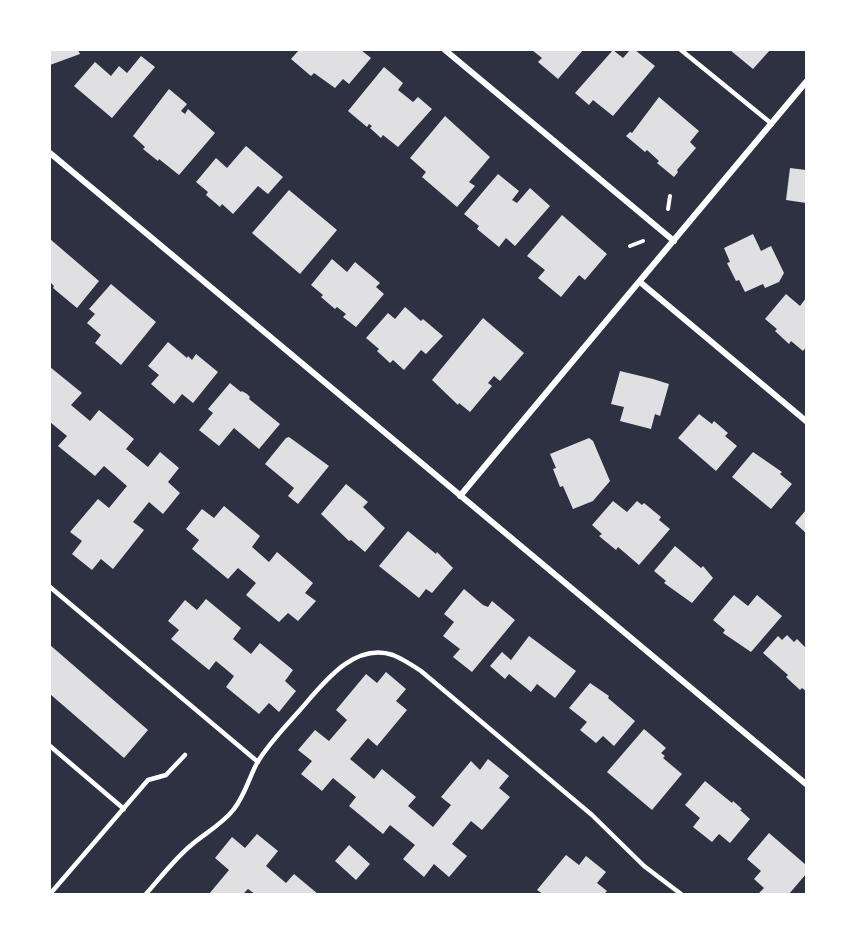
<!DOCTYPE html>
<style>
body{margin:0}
#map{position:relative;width:856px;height:944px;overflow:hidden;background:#2d3142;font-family:Figtree,sans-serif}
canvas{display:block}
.frame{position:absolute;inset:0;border:51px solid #fff;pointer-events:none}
</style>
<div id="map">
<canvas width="856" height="944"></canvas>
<div class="frame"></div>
</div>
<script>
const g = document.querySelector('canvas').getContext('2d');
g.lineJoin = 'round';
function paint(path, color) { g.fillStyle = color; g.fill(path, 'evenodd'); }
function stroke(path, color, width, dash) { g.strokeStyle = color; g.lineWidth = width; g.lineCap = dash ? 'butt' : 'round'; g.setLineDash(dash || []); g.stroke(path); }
paint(new Path2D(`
 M 50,50 L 78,50 L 80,54 L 50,65 Z
 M 299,50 L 361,50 L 371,58 L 349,84 L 343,79 L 335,88 L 314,73 L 311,76 L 291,59 Z
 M 532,50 L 583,50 L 558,79 L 538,62 L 542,58 Z
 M 613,50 L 623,58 L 630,50 L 635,50 L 655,66 L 613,116 L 593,100 L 589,105 L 575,93 Z
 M 730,50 L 770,50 L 753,69 Z
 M 141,56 L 155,67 L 112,118 L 74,86 L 95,62 L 111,76 L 119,66 L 127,73 Z
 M 384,67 L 403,83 L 398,90 L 413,102 L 418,97 L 432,109 L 398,147 L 383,135 L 381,138 L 370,128 L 372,126 L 369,124 L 367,127 L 348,111 Z
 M 169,89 L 187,104 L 181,111 L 185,114 L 188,109 L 215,133 L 179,175 L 159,159 L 158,161 L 143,149 L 145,147 L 133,136 Z
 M 659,97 L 699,131 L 690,142 L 696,148 L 677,170 L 678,172 L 674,177 L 657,163 L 659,161 L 647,150 L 645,152 L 626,136 L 630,132 L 632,133 Z
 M 445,116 L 490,157 L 469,182 L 475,186 L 457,207 L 422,177 L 426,172 L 410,158 Z
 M 246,146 L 283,177 L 268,194 L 258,186 L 233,214 L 222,204 L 220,207 L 206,195 L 208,192 L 196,182 L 216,158 L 227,168 Z
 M 790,168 L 806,170 L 806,203 L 786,200 Z
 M 498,174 L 519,191 L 512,200 L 517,203 L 530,188 L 550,206 L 515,246 L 506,238 L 499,247 L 477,229 L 479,226 L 464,214 Z
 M 289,190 L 337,230 L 300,274 L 252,233 Z
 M 562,215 L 607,254 L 585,280 L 579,275 L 561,297 L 538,278 L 545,270 L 527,256 Z
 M 753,234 L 761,251 L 771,246 L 784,273 L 779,282 L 765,288 L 763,284 L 745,292 L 739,280 L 736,281 L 727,263 L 730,262 L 724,248 Z
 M 50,239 L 99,281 L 77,308 L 53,288 L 54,286 L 50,282 Z
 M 332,259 L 347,272 L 355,262 L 380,283 L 376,287 L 384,294 L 356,327 L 343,317 L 346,314 L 337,307 L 335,309 L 321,297 L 323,295 L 311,285 Z
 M 111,284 L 156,322 L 121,365 L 95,343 L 101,335 L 87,323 L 95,314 L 89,309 Z
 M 786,294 L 800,306 L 806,298 L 806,347 L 803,351 L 791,341 L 789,344 L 775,331 L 777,329 L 765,319 Z
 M 405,307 L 421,321 L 423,319 L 443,336 L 426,354 L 421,350 L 404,370 L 393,360 L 390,363 L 377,351 L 379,349 L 366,338 L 388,313 L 395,319 Z
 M 483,318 L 524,353 L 500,381 L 494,376 L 488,383 L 492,386 L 470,412 L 459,403 L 458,405 L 432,380 Z
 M 168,342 L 187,358 L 188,356 L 192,360 L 196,354 L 218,372 L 193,403 L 182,394 L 174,404 L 151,384 L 159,375 L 148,366 Z
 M 50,367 L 82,393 L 71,405 L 90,421 L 99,410 L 134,439 L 126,449 L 148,467 L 160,452 L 179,468 L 168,482 L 180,493 L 163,514 L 149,502 L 133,522 L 144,530 L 113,569 L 101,559 L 92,570 L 72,554 L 82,541 L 70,532 L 98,499 L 109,508 L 127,486 L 104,466 L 95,476 L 58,446 L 67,436 L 50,422 Z
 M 620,371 L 653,379 L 669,384 L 660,416 L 655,414 L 651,429 L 620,421 L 624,407 L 611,404 Z
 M 230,383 L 241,392 L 242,391 L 247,394 L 250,397 L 249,399 L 280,424 L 259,449 L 234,428 L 219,446 L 199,430 L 213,413 L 208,409 Z
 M 699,414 L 712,424 L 714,421 L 728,433 L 725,436 L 737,446 L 716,471 L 678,438 Z
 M 289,437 L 329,466 L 298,504 L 288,496 L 294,488 L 265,464 L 286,438 Z
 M 589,438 L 593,441 L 610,481 L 593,501 L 573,509 L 563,486 L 560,487 L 553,469 L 556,468 L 550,454 Z
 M 753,452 L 782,472 L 780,474 L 792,484 L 771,509 L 732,477 Z
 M 346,484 L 368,502 L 363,507 L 385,528 L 365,552 L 351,540 L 349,541 L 321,514 Z
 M 613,501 L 627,512 L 637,501 L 642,505 L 644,503 L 661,517 L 659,520 L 670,529 L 639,565 L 618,547 L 616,550 L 599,536 L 602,534 L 592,525 Z
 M 224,506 L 260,536 L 252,547 L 269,562 L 277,552 L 313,583 L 305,593 L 316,601 L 298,621 L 288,613 L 279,622 L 246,595 L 256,583 L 238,568 L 228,579 L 192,549 L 199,540 L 186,529 L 202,509 L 214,518 Z
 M 806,510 L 806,533 L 795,523 Z
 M 408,531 L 436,554 L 437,552 L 453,568 L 432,593 L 426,589 L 419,598 L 379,566 Z
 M 675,546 L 701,568 L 703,566 L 713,578 L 692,603 L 664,583 L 666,581 L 654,571 Z
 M 464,589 L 483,605 L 488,607 L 492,601 L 515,620 L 472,672 L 453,657 L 460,649 L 443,636 L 454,622 L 444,614 Z
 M 734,595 L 748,606 L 757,595 L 782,616 L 751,652 L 723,633 L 725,630 L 713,620 Z
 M 206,599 L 241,628 L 233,639 L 251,654 L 260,643 L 293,670 L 285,681 L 296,691 L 279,712 L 269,703 L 259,714 L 226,687 L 234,676 L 216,661 L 209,670 L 171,639 L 179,630 L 168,621 L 185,600 L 197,610 Z
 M 787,635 L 794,642 L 797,639 L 806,648 L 806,691 L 802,688 L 800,690 L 786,677 L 788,675 L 763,653 L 778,636 L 782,640 Z
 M 529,636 L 576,671 L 555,698 L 537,684 L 531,692 L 509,674 L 505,679 L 490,666 L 502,652 L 511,660 Z
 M 50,645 L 148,730 L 124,758 L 50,694 Z
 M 386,672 L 406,689 L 396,701 L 407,710 L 377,746 L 368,738 L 350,759 L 374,779 L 382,769 L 416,797 L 408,806 L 433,827 L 451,805 L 441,797 L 471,761 L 480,770 L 488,759 L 509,776 L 499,788 L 510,797 L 482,830 L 471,821 L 452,844 L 467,856 L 449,877 L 434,864 L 424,877 L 403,859 L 415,845 L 390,825 L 383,834 L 349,806 L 356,797 L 333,778 L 322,791 L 301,774 L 312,761 L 298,750 L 315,730 L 329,741 L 347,720 L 336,710 L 366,674 L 377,683 Z
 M 590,683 L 609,696 L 608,698 L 635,721 L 614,746 L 603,736 L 596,743 L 580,730 L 587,722 L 569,708 Z
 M 644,729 L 666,748 L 661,753 L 665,756 L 663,758 L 682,774 L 652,810 L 607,772 Z
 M 705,781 L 732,803 L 733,801 L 742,809 L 740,810 L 750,819 L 730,843 L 719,834 L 712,842 L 693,827 L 700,818 L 685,805 Z
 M 769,833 L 806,865 L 806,874 L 789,894 L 758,894 L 764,888 L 754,879 L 761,871 L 747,859 Z
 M 257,834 L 278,851 L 266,866 L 286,883 L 294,874 L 318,894 L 255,894 L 248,889 L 243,894 L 209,894 L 229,870 L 215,858 L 232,837 L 245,848 Z
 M 349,845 L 370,864 L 356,880 L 335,861 Z
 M 566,855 L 579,865 L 586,856 L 606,872 L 597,883 L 607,891 L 604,894 L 543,894 L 537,890 Z`), '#e0e0e3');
stroke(new Path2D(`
 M 668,209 L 670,196
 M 630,246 L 643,241`), '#fff', 4);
stroke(new Path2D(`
 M 681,50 L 772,124
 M 50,587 L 258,762
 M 50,746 L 124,809
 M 50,894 L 148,780 L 166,775 L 185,755
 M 146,894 C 160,878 173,861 189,847 C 203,834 222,825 234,809 C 245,795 249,778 257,763 C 268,744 285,727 300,710 C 323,684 353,642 393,655 C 403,659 412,665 421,671 L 592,815 L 644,866 L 681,894`), '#fff', 4.5);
stroke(new Path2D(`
 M 445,50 L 674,241
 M 50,153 L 806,784
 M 640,282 L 806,421
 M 460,496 L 806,82`), '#fff', 6);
</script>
